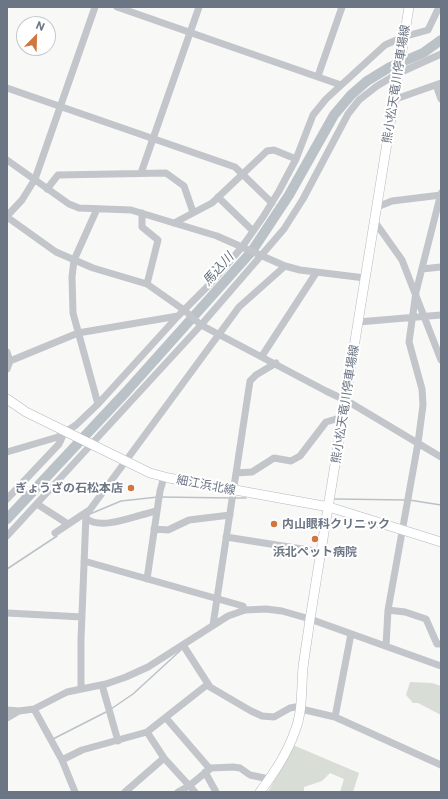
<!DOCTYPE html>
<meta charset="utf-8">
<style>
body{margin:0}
#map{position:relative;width:448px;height:799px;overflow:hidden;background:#f8f8f7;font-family:Commissioner,sans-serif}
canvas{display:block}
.frame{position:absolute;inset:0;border:8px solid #6b7584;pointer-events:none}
.north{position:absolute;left:16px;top:16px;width:40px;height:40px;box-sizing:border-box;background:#fff;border:1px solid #c4c8ce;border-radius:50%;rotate:23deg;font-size:11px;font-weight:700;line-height:16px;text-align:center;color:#6b7584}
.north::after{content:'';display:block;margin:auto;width:14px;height:18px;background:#d0773f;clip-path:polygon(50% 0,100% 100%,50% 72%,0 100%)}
</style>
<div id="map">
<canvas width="448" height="799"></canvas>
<div class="frame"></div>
<div class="north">N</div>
</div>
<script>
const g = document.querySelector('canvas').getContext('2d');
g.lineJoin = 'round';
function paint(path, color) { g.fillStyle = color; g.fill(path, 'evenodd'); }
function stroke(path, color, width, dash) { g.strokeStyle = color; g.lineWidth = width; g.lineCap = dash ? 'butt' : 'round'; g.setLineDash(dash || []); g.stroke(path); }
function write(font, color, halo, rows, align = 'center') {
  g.font = font + ' Commissioner,"Noto Sans JP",sans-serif'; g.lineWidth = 4; g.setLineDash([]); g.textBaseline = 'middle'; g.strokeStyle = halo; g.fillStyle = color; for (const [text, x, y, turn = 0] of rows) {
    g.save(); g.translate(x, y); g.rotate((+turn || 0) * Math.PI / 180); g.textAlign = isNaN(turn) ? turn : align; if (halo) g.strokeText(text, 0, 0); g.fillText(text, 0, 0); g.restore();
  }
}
paint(new Path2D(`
 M 410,682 L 432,683 L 441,686 L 441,715 L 418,703 L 413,703 L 406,695 Z
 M 293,745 L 359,773 L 353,792 L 340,792 L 344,779 L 330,773 L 322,781 L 304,787 L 304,792 L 268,792 Z`), '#d8ddd6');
stroke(new Path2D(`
 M 161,497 L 230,498
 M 235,498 L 246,498
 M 335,499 L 406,500
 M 409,500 L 441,505
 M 90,514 L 121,501 L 158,497
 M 7,569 L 57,536
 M 111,709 L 133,694 L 181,650
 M 53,739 L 106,712`), '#bac2c8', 1.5);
stroke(new Path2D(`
 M 7,519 L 126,392 L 252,251 L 289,195 L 334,115 L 351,95 L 367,81 L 390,67 L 423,53 L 441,40`), '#bac2c8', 10);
const secondary = new Path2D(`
 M 7,399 L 26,412 L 150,473 L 169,478 L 329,507 L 441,542
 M 260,792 C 274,773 287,754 295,731 C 303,711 301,689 303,668 C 305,651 308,635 310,619 L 409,7`);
stroke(secondary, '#b5b8bd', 10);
stroke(new Path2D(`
 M 117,7 L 341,85
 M 318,76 L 342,7
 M 436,85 L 441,99
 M 7,88 L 235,167 L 272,203
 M 393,100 L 441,83
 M 7,160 L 69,204 L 79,208 L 131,210 L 217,236 L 285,266 L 300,270 L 365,278
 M 141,173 L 199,7
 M 47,189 L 58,175 L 166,173 L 184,186 L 193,212
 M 218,197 L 253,231
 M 377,207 L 392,201 L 441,195
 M 97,209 L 74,260 L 72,277 L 73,313 L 98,404
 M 142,213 L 142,227 L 158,240 L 147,284
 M 7,216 L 22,200 L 35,179 L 95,7
 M 7,217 L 56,252 L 93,268 L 147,284 L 184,310 L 201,325 L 326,391 L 349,402 L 441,457
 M 375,222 L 402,260 L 441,360
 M 174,223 L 212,203 L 267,151 L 274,150 L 296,159
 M 422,269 L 441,267
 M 358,322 L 441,315
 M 7,352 L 10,361 L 7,369
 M 262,356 L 316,273
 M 10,361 L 78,333 L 178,316
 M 7,452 L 58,437 L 76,425 L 98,404 L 178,316 L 212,282 L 242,247 L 263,217 L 279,191 L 296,159 L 313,115 L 326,99 L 385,45 L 403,37 L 428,30 L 439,7
 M 236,473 L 252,472 L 274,458 L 291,461 L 300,456 L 326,422 L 343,417
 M 7,499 L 59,444 L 64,433
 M 37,504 L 68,524
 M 87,519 C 103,531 139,514 157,511
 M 154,529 L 168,530 L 189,520 L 230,515
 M 55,533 L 88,511
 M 7,536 L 201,325 L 284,229 L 303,199 L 348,114 L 359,100 L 377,86 L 397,74 L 441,54
 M 226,537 L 321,552
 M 84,561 L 243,606 L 245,610
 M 147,579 L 160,491 L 164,477
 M 388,610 L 405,612 L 426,619 L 437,644 L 441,644
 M 7,613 L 82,617
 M 213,625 L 250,381 L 256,375 L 276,363
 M 183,645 L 210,687 L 251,711 L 262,716 L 274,717 L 290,708 L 301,706
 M 386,646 L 388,610 L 418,443 L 423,405 L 422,389 L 409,342 L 416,292 L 441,193
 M 102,685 L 118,741
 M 81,688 L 81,639 L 86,515 L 239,307 L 285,266
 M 34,709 L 62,760 L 75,792
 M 301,709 L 335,717 L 441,765
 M 7,710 L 19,711 L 34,709 L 67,692 L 106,684 L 126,677 L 148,667 L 228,616 L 245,610 L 266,609 L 282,611 L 310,619 L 441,666
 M 335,717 L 351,634
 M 7,718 L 19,711
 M 166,718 L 210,769
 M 147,732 L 164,758 L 195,792
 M 62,760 L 82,750 L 147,732 L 208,684
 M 205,772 L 216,792
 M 125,792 L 164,758
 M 178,792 L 189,786 L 211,768 L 233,767 L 240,768 L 250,775 L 269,779`), '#c2c5c9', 7);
stroke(secondary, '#fff', 9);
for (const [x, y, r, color] of [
 [131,488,4,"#d0773f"],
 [274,524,4,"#d0773f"],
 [315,539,4,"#d0773f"]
]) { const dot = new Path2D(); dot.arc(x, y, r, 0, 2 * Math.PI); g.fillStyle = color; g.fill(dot); stroke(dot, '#fff', 1.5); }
write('12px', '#6b7584', '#fff', [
 ["熊小松天竜川停車場線",396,84,-81],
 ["熊小松天竜川停車場線",345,404,-81],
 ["細江浜北線",206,485,11]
]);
write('bold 12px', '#6b7584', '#fff', [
 ["ぎょうざの石松本店",123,488],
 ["内山眼科クリニック",282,524,"left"],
 ["浜北ペット病院",315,552,"center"]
], 'right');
write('italic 13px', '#67757f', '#fff', [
 ["馬込川",218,269,-48]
]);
</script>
